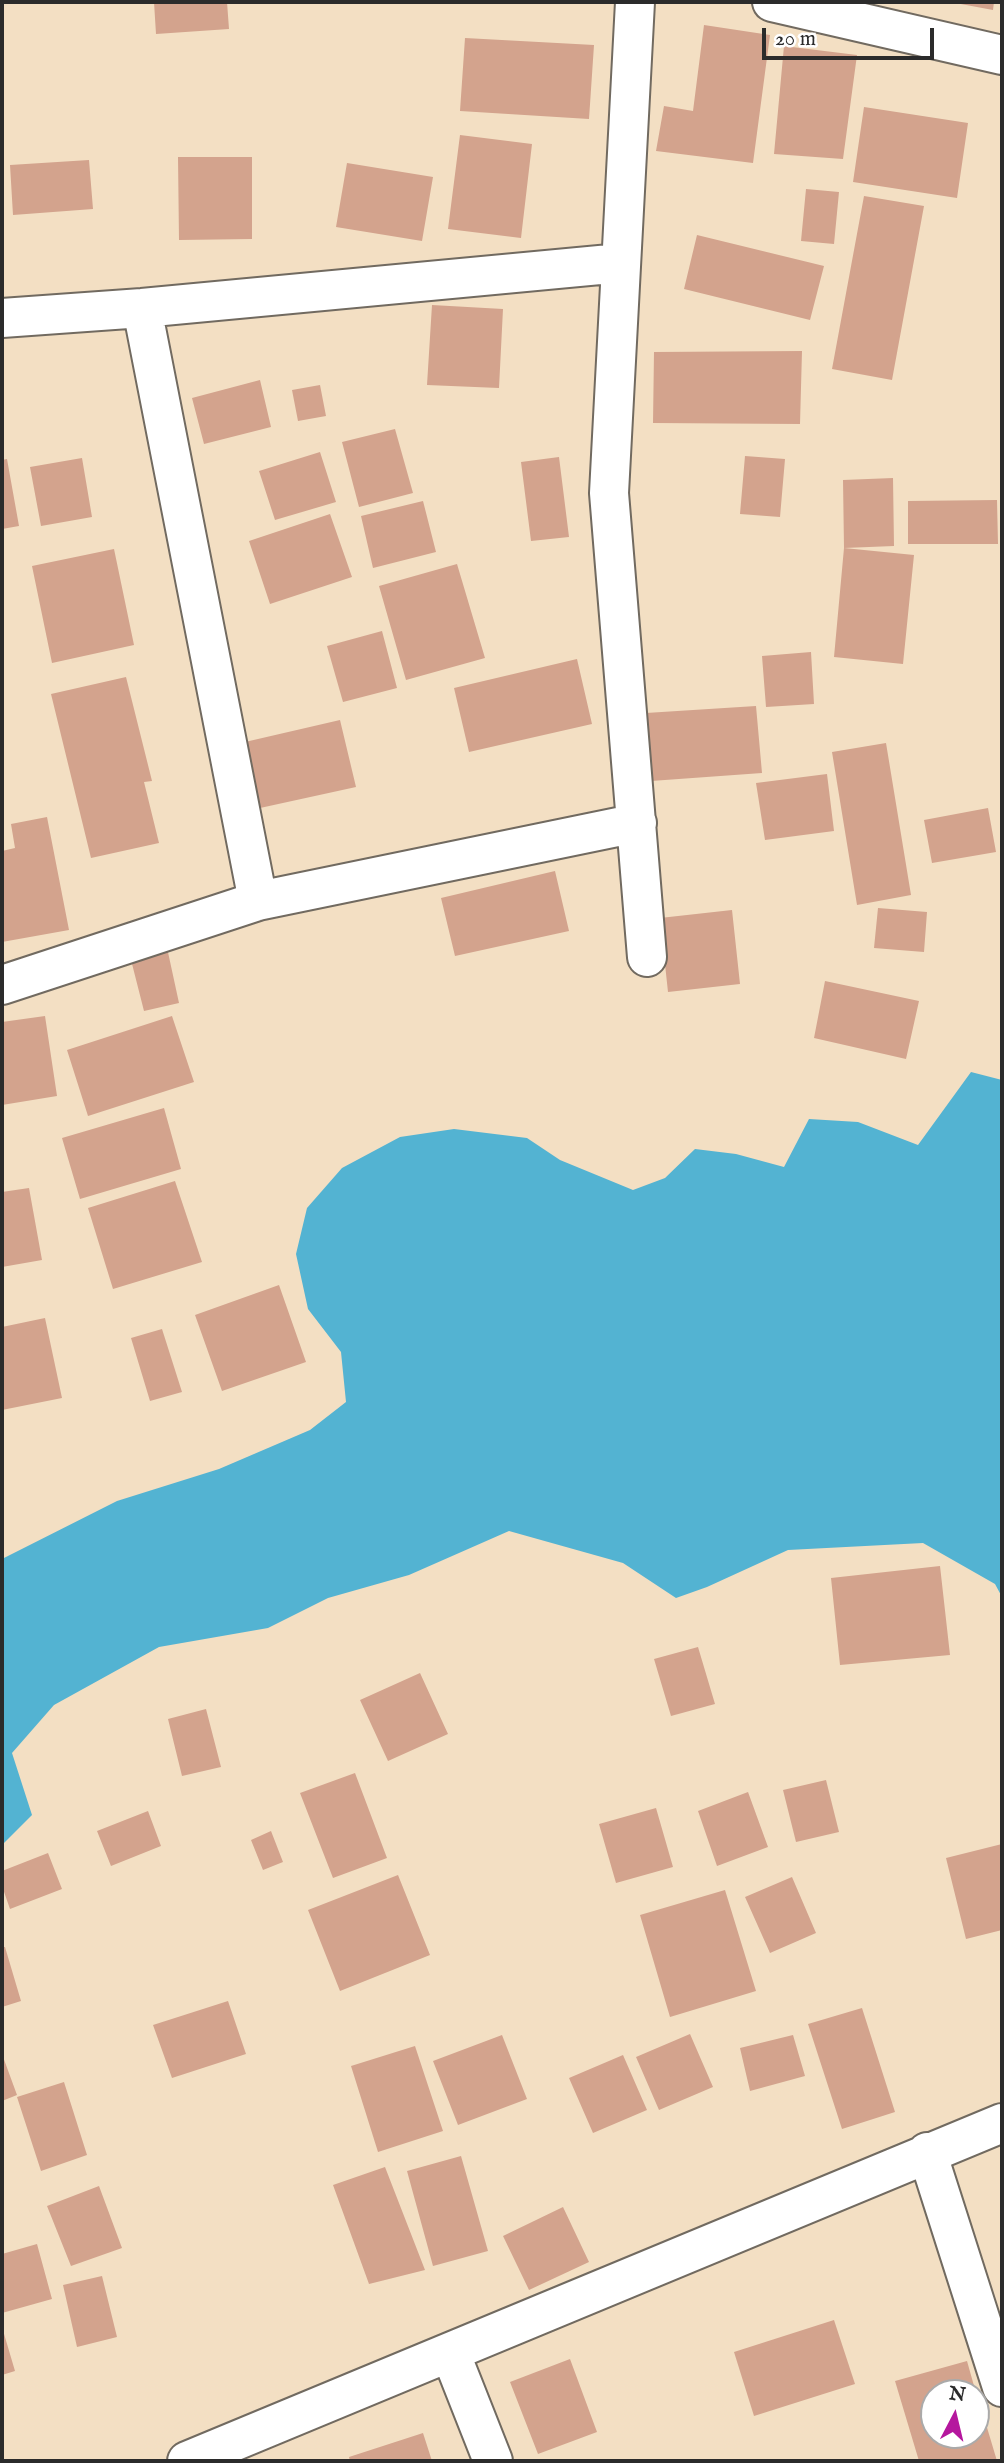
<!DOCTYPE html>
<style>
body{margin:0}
#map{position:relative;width:1004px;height:2463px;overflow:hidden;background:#f3dfc3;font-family:"IM FELL English",serif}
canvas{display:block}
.frame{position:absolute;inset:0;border:4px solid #2b2b2b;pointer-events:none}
.north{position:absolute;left:920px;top:2379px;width:70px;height:70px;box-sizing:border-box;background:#fff;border:2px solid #aaa;border-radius:50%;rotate:7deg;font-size:19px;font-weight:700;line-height:28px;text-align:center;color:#2b2b2b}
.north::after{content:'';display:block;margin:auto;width:24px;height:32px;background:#b5179e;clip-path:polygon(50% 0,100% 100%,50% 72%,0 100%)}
.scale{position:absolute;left:762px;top:28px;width:172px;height:32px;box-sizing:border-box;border:4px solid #2b2b2b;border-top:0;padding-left:9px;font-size:21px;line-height:24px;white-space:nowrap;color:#2b2b2b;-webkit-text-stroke:5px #fff;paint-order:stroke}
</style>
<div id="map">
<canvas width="1004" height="2463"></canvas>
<div class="frame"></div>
<div class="north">N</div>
<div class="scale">20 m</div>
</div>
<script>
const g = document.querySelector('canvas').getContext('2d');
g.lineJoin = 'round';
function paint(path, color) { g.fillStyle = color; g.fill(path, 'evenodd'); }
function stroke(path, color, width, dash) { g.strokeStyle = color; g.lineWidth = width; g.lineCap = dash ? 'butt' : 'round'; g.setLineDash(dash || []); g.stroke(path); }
paint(new Path2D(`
 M 971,1072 L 1002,1080 L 1002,1597 L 995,1584 L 923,1543 L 788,1550 L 707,1587 L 676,1598 L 623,1563 L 509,1531 L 409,1575 L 328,1598 L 268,1628 L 159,1647 L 54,1705 L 12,1753 L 32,1815 L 2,1845 L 2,1559 L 117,1501 L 219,1469 L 310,1430 L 346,1402 L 341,1352 L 308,1309 L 296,1254 L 307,1208 L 342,1168 L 400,1137 L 454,1129 L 527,1138 L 560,1160 L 633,1190 L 665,1178 L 695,1149 L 736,1154 L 784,1167 L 809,1119 L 858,1122 L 918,1145 Z`), '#53b3d2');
paint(new Path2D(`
 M 154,2 L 227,2 L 229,29 L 156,34 Z
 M 950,2 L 994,2 L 993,10 Z
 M 704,25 L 770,35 L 753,163 L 656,151 L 664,106 L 693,111 Z
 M 465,38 L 594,45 L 589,119 L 460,111 Z
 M 784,46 L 857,55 L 843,159 L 774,154 Z
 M 864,107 L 968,123 L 957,198 L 853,182 Z
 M 460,135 L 532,144 L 521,238 L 448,229 Z
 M 178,157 L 252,157 L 252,239 L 179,240 Z
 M 89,160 L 93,209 L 13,215 L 10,165 Z
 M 347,163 L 433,177 L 422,241 L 336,227 Z
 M 806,189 L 839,192 L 834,244 L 801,241 Z
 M 864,196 L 924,206 L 892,380 L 832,369 Z
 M 697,235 L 824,266 L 810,320 L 684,289 Z
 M 432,305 L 503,309 L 499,388 L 427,385 Z
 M 802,351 L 800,424 L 653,423 L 654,352 Z
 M 260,380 L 271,427 L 204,444 L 192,398 Z
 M 320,385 L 326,416 L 298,421 L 292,390 Z
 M 395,429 L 413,493 L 359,507 L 342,442 Z
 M 320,452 L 336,502 L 275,520 L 259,471 Z
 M 745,456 L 785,459 L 780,517 L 740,514 Z
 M 559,457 L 569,537 L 531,541 L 521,462 Z
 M 82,458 L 92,517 L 41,526 L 30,467 Z
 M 7,459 L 19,526 L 2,529 L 2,460 Z
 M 893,478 L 894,546 L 844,548 L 914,555 L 903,664 L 834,657 L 844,548 L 843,480 Z
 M 997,500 L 998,544 L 908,544 L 908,501 Z
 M 423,501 L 436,552 L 373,568 L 361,516 Z
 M 330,514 L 352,577 L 270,604 L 249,541 Z
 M 114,549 L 134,645 L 52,663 L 32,566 Z
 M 457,564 L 485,658 L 406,680 L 379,586 Z
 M 382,631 L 397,688 L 343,702 L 327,646 Z
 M 811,652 L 814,704 L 766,707 L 762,656 Z
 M 577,659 L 592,724 L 469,752 L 454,688 Z
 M 126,677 L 152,781 L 144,782 L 159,843 L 91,858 L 51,694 Z
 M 756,706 L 762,773 L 651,781 L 646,713 Z
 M 340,720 L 356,787 L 260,808 L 245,742 Z
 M 886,743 L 911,895 L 857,905 L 832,752 Z
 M 827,774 L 834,831 L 765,840 L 756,783 Z
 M 988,808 L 996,852 L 932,863 L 924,820 Z
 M 47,817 L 69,930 L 2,942 L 2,851 L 15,848 L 11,824 Z
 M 555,871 L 569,931 L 455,956 L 441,898 Z
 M 878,908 L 927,912 L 924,952 L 874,948 Z
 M 732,910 L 740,984 L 668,992 L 660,918 Z
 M 166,943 L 179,1003 L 144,1011 L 129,952 Z
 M 825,981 L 919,1001 L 906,1059 L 814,1038 Z
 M 45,1016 L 57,1096 L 2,1105 L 2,1022 Z
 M 172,1016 L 194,1082 L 88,1116 L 67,1050 Z
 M 164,1108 L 181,1169 L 80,1199 L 62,1138 Z
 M 175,1181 L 202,1262 L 113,1289 L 88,1208 Z
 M 29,1188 L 42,1260 L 2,1267 L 2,1192 Z
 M 279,1285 L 306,1362 L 222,1391 L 195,1315 Z
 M 45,1318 L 62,1398 L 2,1410 L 2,1327 Z
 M 162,1329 L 182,1392 L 150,1401 L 131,1338 Z
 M 940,1566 L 950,1655 L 840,1665 L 831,1578 Z
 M 698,1647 L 715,1704 L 671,1716 L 654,1659 Z
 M 420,1673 L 448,1734 L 388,1761 L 360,1700 Z
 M 206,1709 L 221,1767 L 182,1776 L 168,1719 Z
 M 355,1773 L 387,1858 L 333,1878 L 300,1793 Z
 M 826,1780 L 839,1832 L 796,1842 L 783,1790 Z
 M 748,1792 L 768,1847 L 717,1866 L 698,1811 Z
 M 656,1808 L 673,1867 L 616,1883 L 599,1824 Z
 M 148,1811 L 161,1846 L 111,1866 L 97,1831 Z
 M 271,1831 L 283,1862 L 263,1870 L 251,1840 Z
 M 1002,1844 L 1002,1930 L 966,1939 L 946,1858 Z
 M 48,1853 L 62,1889 L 10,1909 L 2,1886 L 2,1871 Z
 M 398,1875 L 430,1955 L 340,1991 L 308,1910 Z
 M 792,1877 L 816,1933 L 770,1953 L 745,1897 Z
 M 725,1890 L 756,1991 L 670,2017 L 640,1915 Z
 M 2,1947 L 5,1947 L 21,2001 L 2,2007 Z
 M 228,2001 L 246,2054 L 172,2078 L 153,2025 Z
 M 862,2008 L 895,2112 L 842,2129 L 808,2024 Z
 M 690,2034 L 713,2087 L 659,2110 L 636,2057 Z
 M 502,2035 L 527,2099 L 458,2125 L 433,2061 Z
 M 793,2035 L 805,2076 L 750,2091 L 740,2048 Z
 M 415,2046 L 443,2131 L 378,2152 L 351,2066 Z
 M 2,2054 L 17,2095 L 2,2101 Z
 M 623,2055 L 647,2110 L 593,2133 L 569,2078 Z
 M 64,2082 L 87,2155 L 41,2171 L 17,2097 Z
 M 461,2156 L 488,2251 L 433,2266 L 407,2171 Z
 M 385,2167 L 425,2270 L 369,2284 L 333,2185 Z
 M 99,2186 L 122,2248 L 71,2266 L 47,2206 Z
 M 563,2207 L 589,2262 L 529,2290 L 503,2236 Z
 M 37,2244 L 52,2299 L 2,2313 L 2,2254 Z
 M 102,2276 L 117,2337 L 77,2347 L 63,2285 Z
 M 834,2320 L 855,2384 L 754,2416 L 734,2352 Z
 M 2,2327 L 15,2371 L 2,2375 Z
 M 570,2359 L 597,2432 L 538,2454 L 510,2382 Z
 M 967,2361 L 976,2393 L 934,2393 L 934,2435 L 976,2435 L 977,2394 L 997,2461 L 919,2461 L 895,2381 Z
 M 423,2433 L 432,2461 L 350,2461 L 349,2457 Z`), '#d3a38d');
const minor = new Path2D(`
 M 635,2 L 609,493 L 647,957
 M 772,2 L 1002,55
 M 142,308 L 258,901
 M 2,318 L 142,308 L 621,263
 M 2,985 L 258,901 L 637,823
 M 927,2152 L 1002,2387
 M 450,2352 L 493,2461
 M 187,2461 L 1002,2123`);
stroke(minor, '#716a60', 42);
stroke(minor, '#fff', 38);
</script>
